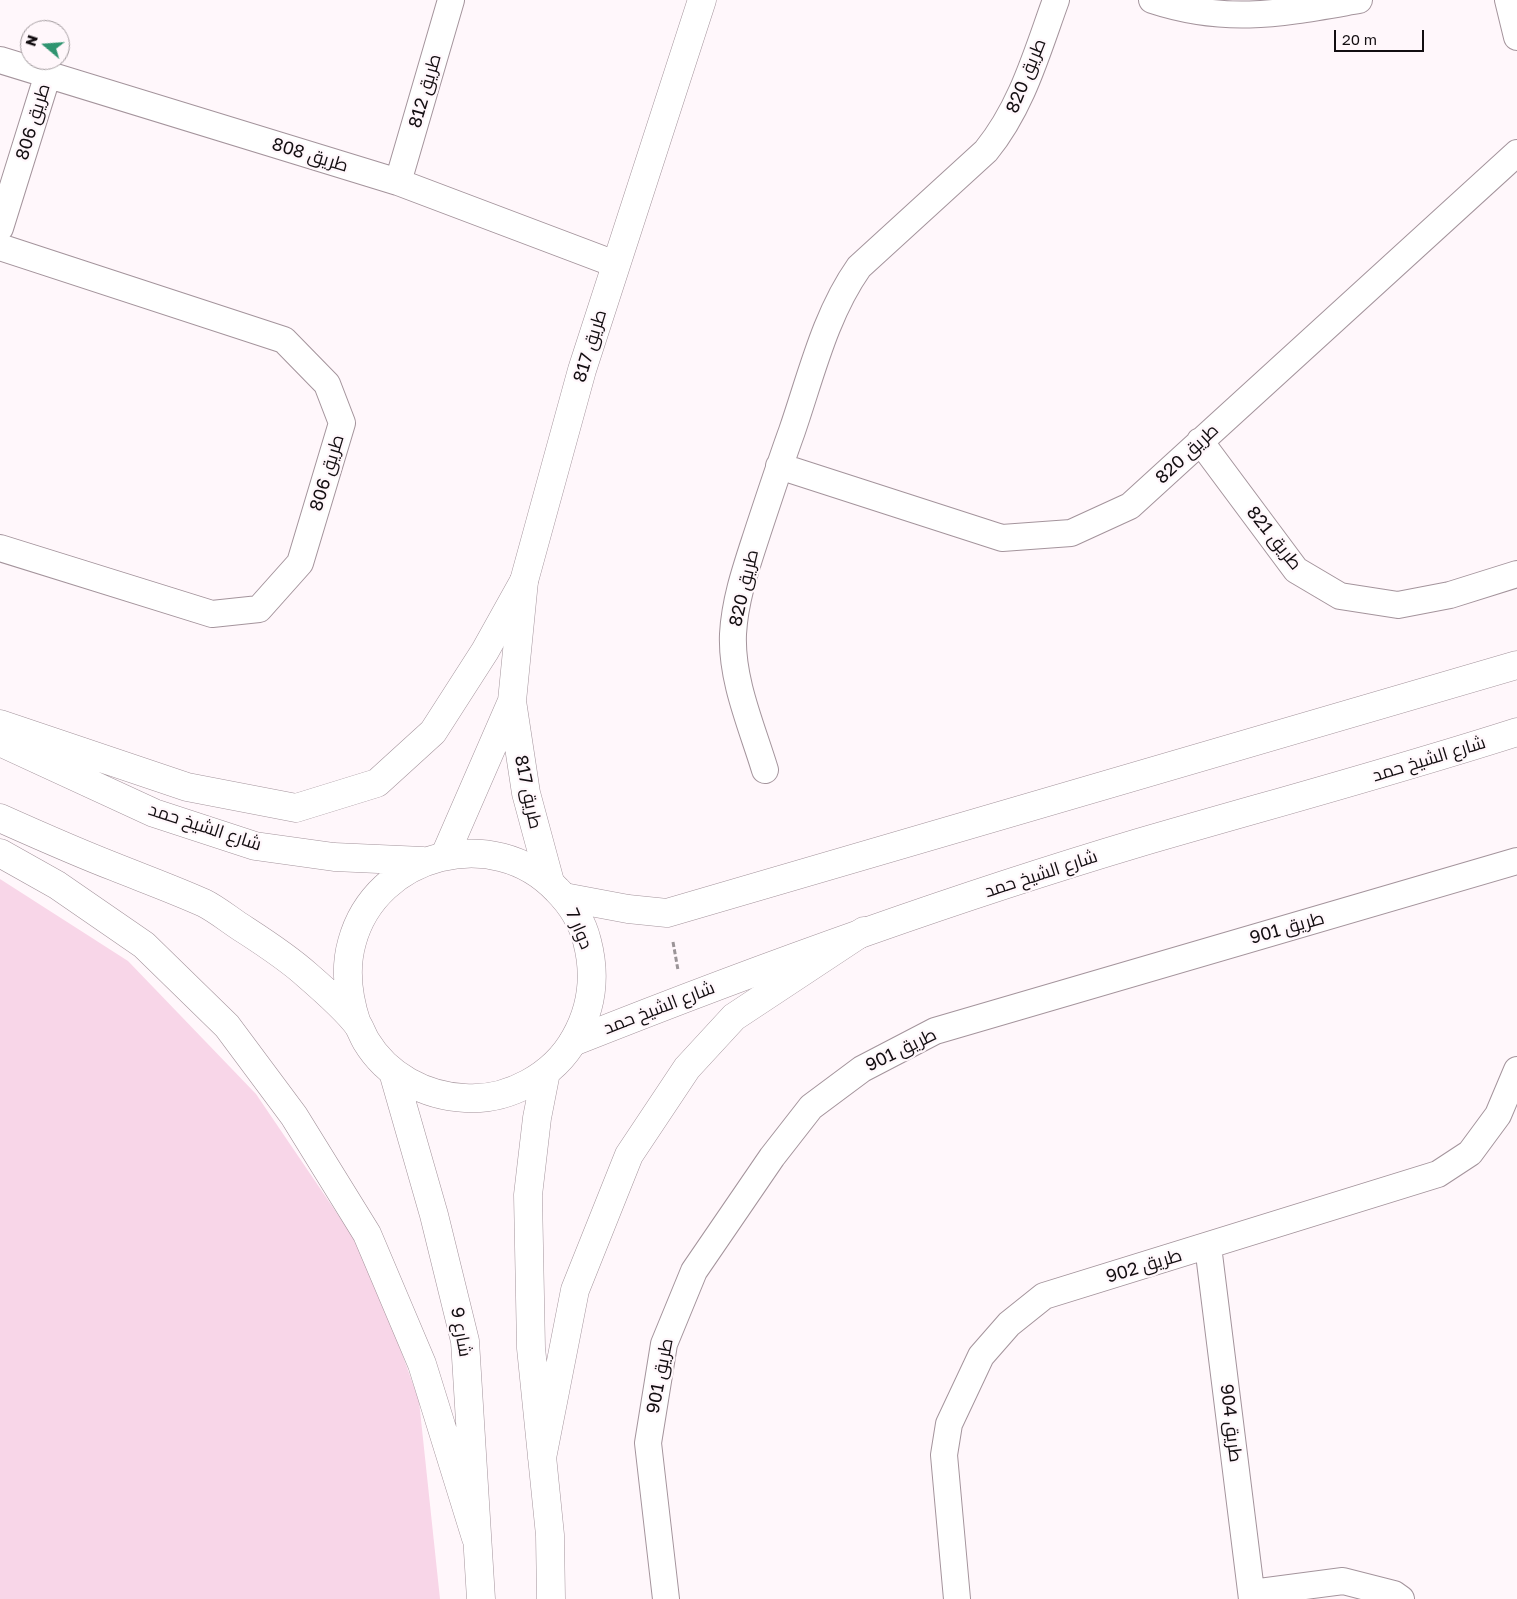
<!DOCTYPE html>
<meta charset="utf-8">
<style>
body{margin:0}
#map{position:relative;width:1517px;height:1599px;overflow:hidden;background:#fff7fb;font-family:"Golos Text",sans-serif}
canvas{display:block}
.north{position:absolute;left:20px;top:20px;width:50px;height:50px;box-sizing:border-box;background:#fff7fb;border:1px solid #a19a9d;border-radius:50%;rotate:288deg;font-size:14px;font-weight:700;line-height:20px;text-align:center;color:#130e11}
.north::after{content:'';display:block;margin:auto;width:18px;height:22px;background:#2f9470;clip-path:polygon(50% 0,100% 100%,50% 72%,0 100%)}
.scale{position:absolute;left:1334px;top:30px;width:90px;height:22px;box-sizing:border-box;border:2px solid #130e11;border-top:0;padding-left:6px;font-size:15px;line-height:18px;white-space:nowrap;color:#130e11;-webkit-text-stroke:4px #fff7fb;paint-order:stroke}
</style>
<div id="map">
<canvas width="1517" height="1599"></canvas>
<div class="north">N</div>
<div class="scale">20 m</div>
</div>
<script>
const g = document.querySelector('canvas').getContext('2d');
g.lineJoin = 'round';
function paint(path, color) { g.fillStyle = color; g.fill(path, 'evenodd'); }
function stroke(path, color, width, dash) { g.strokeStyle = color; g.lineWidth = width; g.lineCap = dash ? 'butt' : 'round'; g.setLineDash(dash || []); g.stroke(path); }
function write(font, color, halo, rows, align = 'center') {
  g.font = font + ' "Golos Text",Cairo,sans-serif'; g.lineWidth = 4.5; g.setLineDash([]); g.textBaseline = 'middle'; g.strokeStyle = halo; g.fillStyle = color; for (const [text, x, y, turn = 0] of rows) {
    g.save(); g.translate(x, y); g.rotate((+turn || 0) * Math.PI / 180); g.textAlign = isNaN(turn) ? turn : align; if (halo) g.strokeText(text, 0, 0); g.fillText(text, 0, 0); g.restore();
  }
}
paint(new Path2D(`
 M 0,879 L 128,961 L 256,1094 L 368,1259 L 419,1401 L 440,1599 L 0,1599 Z`), '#f8d6e8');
const minor = new Path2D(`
 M 1152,0 C 1228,25 1283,13 1359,0
 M 1508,0 L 1517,37
 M 0,60 L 398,182 L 615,264
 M 398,182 L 451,0
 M 0,228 L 48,74
 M 0,247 L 284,340 L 327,384 L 342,423 L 300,563 L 259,609 L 212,614 L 0,548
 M 1200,441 L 1296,570 L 1340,596 L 1398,605 L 1450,595 L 1517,574
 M 779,466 L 1002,538 L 1071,533 L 1130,506 L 1517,153
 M 765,770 C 752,727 731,680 733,634 C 735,598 747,565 758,531 C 769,498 780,464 792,431 C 811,376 825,315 859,267 L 986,151 C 1022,107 1037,52 1056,0
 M 1208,1246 L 1252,1599
 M 1252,1593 L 1343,1581 L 1394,1594 L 1401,1599
 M 666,1599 L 648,1443 L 664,1344 L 694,1271 L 772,1157 L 811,1107 L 862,1069 L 935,1031 L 1517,861
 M 957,1599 L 944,1455 L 949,1424 L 981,1356 L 1009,1324 L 1044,1296 L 1438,1174 L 1470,1153 L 1498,1115 L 1517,1070`);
const tertiary = new Path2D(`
 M 445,855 L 512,701
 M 550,882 L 526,793 L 512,701 L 524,581 L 582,370 L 702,0
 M 564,897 L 628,909 L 667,913 L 1517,665
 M 573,1042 C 759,968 947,900 1138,843 C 1265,806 1392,772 1517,732`);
const secondary = new Path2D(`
 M 0,724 L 187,787 L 296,808 L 377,783 L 433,732 L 485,651 L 524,581
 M 0,742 L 154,813 L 255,846 L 334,857 L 423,861
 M 0,818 C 38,835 76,852 115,867 C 145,879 175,890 204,903 C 216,909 227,918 239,926 C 262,941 286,956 307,975 C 322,988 346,1009 358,1025 C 361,1030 363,1036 366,1041 C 387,1076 425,1096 465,1098 C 508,1101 554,1076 575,1038 C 592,1008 596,975 587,941 C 582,921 571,904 557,890 C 494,823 376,853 352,942 C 344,970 348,997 357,1024
 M 0,853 L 57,885 L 144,945 L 227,1026 L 294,1116 L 367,1234 L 422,1364 L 476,1538
 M 393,1072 L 434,1215 L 465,1341 L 481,1599
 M 546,1072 L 537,1118 L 528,1195 L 531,1348 L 550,1535 L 551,1599
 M 542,1458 L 575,1290 L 629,1155 L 687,1068 L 734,1017 L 864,931`);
stroke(minor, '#a4949c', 28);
stroke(tertiary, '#a4949c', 29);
stroke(secondary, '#a4949c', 29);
stroke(new Path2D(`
 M 673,942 L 678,970`), '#9b9497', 3, [5, 2.5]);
stroke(minor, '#fff', 26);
stroke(tertiary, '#fff', 28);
stroke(secondary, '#fff', 28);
write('18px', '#130e11', '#fff7fb', [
 ["طريق 820",1026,76,-68],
 ["طريق 812",425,91,-74],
 ["طريق 806",33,122,-73],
 ["طريق 808",310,155,17],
 ["طريق 817",590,346,-73],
 ["طريق 820",1187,454,-43],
 ["طريق 806",327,473,-73],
 ["طريق 821",1274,538,51],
 ["طريق 820",744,588,-77],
 ["شارع الشيخ حمد",1429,759,-17],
 ["طريق 817",528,792,78],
 ["شارع الشيخ حمد",205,827,18],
 ["شارع الشيخ حمد",1041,874,-18],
 ["طريق 901",1287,928,-16],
 ["دوار 7",579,929,67],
 ["شارع الشيخ حمد",659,1008,-21],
 ["طريق 901",901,1050,-26],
 ["طريق 902",1144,1266,-17],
 ["شارع 9",461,1332,80],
 ["طريق 901",660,1376,-79],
 ["طريق 904",1231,1423,83]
]);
</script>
